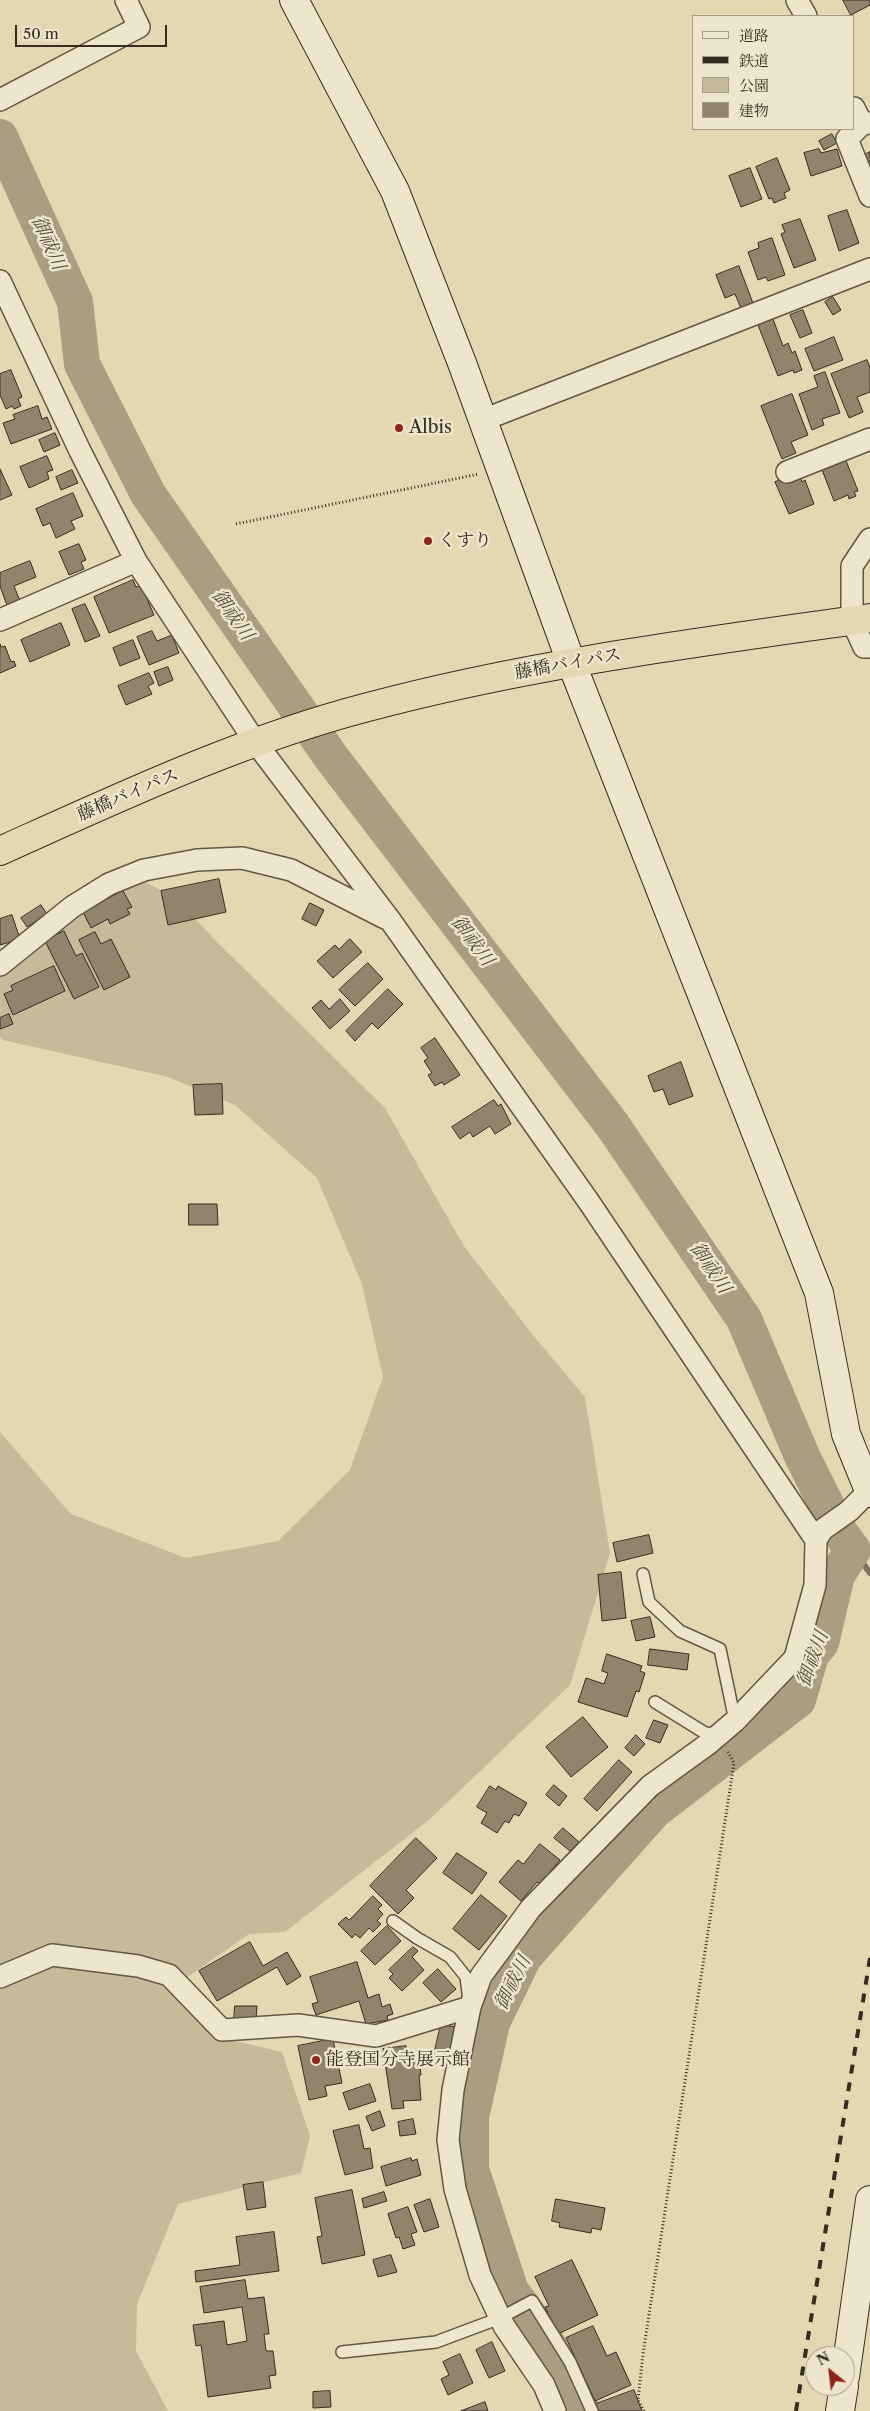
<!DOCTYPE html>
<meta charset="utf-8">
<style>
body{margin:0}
#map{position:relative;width:870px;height:2411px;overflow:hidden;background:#e4d8b2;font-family:"Libre Caslon Text","Noto Serif JP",serif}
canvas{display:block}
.legend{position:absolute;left:692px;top:15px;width:162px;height:115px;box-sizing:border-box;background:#ede6cd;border:1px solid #a49c88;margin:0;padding:6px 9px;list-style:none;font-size:15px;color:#362c21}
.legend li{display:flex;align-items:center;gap:10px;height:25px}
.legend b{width:25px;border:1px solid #a49c88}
.north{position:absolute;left:805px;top:2346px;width:50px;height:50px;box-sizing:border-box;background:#ede6cd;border:1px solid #a49c88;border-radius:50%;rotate:331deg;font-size:14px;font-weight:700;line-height:20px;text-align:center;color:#362c21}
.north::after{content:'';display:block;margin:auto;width:18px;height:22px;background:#8f2418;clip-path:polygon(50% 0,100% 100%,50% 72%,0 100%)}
.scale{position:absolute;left:15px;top:25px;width:152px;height:22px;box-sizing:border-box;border:2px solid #362c21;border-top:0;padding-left:6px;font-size:15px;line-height:18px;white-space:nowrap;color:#362c21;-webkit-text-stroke:4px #ede6cd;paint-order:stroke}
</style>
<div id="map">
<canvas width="870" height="2411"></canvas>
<ul class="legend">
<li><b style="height:6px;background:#ede6cd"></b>道路</li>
<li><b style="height:6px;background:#362c21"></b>鉄道</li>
<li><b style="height:14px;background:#c6bb99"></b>公園</li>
<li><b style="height:14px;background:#90856c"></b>建物</li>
</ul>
<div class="north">N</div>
<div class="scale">50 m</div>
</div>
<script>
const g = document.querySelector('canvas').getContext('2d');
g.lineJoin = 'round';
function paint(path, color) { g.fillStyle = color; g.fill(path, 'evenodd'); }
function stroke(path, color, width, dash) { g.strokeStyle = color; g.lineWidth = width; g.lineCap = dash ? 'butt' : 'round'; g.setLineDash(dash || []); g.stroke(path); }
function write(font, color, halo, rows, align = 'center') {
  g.font = font + ' "Libre Caslon Text","Noto Serif JP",serif'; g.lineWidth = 5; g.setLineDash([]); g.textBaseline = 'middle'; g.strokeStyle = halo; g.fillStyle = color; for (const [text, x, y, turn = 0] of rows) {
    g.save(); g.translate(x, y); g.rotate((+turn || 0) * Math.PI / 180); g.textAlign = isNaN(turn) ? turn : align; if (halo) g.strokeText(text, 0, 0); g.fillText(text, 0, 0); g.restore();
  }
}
paint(new Path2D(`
 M 143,881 L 176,898 L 214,939 L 385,1108 L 464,1246 L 536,1339 L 585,1397 L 610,1553 L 570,1685 L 429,1820 L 285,1932 L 249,1934 L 175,1986 L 214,2036 L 282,2052 L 310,2136 L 301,2173 L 178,2204 L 137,2304 L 136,2351 L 168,2411 L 0,2411 L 0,1432 L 71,1514 L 186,1558 L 278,1541 L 350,1470 L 383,1377 L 362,1284 L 317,1178 L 235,1105 L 168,1077 L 3,1040 L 0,1037 L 0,971 L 58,910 Z`), '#c6bb99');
stroke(new Path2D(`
 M 853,1550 L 870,1573`), '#7b705b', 6);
stroke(new Path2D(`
 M 0,137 L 75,302 L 82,364 L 148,494 L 331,757 L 613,1126 L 744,1319 L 802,1456 L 841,1534 L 853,1550 L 837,1575 L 821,1643 L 811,1655 L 798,1700 L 654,1811 L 524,1957 L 492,2023 L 471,2117 L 471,2169 L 511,2291 L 540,2330 L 580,2404 L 582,2411`), '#a99e81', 36);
const building = new Path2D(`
 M 843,0 L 870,0 L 870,5 L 851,15 Z
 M 832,134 L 837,143 L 824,150 L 819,141 Z
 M 819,149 L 821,153 L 837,149 L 842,166 L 811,176 L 804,153 Z
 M 870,152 L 870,176 L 862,156 Z
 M 777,158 L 790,190 L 784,193 L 786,198 L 774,203 L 772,198 L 769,199 L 756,167 Z
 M 750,168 L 762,199 L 741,207 L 729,176 Z
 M 847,210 L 859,243 L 839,251 L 828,216 Z
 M 800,219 L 816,260 L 794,268 L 781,234 L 785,232 L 782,225 Z
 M 772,238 L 785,275 L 768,281 L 766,277 L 758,280 L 748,252 L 759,248 L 758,243 Z
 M 739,266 L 754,306 L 742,311 L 735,294 L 725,298 L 716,275 Z
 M 833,297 L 841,310 L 833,315 L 825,302 Z
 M 803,310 L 812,333 L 800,338 L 790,315 Z
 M 773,319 L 783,346 L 788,343 L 792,353 L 795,351 L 802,370 L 794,373 L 793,370 L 778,376 L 758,325 Z
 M 834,337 L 843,360 L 814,371 L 805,349 Z
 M 867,360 L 870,368 L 870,392 L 857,397 L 863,412 L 849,418 L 831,374 Z
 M 11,370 L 22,397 L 18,399 L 21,406 L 14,409 L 12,406 L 6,409 L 0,395 L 0,374 Z
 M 825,372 L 840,413 L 822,419 L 824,425 L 812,430 L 799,394 L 818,387 L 814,376 Z
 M 792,394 L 808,435 L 791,442 L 796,453 L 782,459 L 761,406 Z
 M 38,406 L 42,419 L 47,417 L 52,429 L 11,444 L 3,423 L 15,419 L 13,415 Z
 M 55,433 L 60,445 L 44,452 L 39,440 Z
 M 47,456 L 53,470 L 47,472 L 49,479 L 29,488 L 20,467 Z
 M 845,458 L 858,491 L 854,492 L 856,496 L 849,499 L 848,495 L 834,501 L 821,467 Z
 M 0,469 L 12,495 L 0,500 Z
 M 72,470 L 78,483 L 61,490 L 56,477 Z
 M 799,474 L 802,482 L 805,480 L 814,504 L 789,514 L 775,482 Z
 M 73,493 L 83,516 L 71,521 L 75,529 L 56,538 L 50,523 L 43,526 L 36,509 Z
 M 79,544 L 86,560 L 81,562 L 84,569 L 69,575 L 59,552 Z
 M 30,561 L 36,577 L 14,586 L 22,606 L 9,611 L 0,586 L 0,573 Z
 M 133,580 L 136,587 L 141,585 L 154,615 L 109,633 L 94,597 Z
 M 85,604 L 100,636 L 85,642 L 72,609 Z
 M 61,623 L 70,645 L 30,662 L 21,640 Z
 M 152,631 L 157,641 L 172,635 L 179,653 L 149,665 L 137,637 Z
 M 133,640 L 140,658 L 120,666 L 113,648 Z
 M 0,644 L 1,647 L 5,646 L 11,662 L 14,661 L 16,666 L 0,673 Z
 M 168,667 L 173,680 L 159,686 L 154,672 Z
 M 149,673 L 154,683 L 148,686 L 152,694 L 126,705 L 118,686 Z
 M 219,879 L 226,912 L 168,925 L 161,891 Z
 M 123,891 L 132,907 L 127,909 L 130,914 L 110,924 L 108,919 L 91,928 L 83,912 Z
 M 310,903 L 324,910 L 316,926 L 302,919 Z
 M 41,905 L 47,914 L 27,927 L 21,918 Z
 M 12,915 L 20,939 L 0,945 L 0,919 Z
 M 64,931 L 76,956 L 82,953 L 99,987 L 74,999 L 45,941 Z
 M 95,932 L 101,944 L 111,939 L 130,977 L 104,990 L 79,940 Z
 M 350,939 L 362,952 L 333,978 L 317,961 L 335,945 L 339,949 Z
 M 368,963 L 383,979 L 355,1006 L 339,990 Z
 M 54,966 L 65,991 L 13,1015 L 4,994 L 13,990 L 11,986 Z
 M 388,989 L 403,1004 L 378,1029 L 372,1023 L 355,1041 L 346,1031 Z
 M 340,999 L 350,1011 L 330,1029 L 312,1008 L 321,1000 L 329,1009 Z
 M 9,1014 L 13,1024 L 0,1029 L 0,1018 Z
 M 435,1038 L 460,1075 L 444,1085 L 442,1082 L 435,1086 L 428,1075 L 432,1073 L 424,1061 L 428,1058 L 421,1048 Z
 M 681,1062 L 693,1096 L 669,1105 L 663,1089 L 654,1092 L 648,1076 Z
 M 222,1084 L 223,1114 L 195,1115 L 193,1085 Z
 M 494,1100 L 498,1106 L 501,1104 L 511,1124 L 495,1134 L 490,1126 L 473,1137 L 470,1132 L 460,1139 L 452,1127 Z
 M 189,1204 L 217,1204 L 218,1225 L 189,1225 Z
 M 649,1535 L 653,1553 L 617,1562 L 613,1543 Z
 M 621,1572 L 626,1618 L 602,1621 L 598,1575 Z
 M 650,1617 L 655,1637 L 636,1641 L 631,1621 Z
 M 650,1649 L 689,1654 L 687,1670 L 648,1665 Z
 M 607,1654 L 642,1666 L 640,1671 L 645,1673 L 639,1692 L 636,1691 L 627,1717 L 578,1702 L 586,1678 L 604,1684 L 608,1673 L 602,1671 Z
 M 583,1717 L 608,1747 L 571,1777 L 546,1747 Z
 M 654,1720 L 668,1725 L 660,1743 L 646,1738 Z
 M 636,1735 L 645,1744 L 634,1756 L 625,1748 Z
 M 619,1760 L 632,1772 L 597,1811 L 584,1799 Z
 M 554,1785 L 567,1796 L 559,1806 L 546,1795 Z
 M 490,1786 L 496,1790 L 498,1786 L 527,1803 L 519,1816 L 514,1814 L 509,1823 L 505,1821 L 497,1833 L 481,1823 L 487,1813 L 477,1807 Z
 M 563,1828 L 579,1842 L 570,1851 L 554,1838 Z
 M 416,1838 L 437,1858 L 406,1890 L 414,1898 L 398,1914 L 370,1886 Z
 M 540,1844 L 560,1860 L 540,1884 L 537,1882 L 521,1901 L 499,1882 L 518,1860 L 523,1864 Z
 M 457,1853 L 487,1873 L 472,1894 L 443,1873 Z
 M 481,1895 L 507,1916 L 479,1950 L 453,1929 Z
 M 373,1896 L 382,1905 L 378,1909 L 383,1914 L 377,1921 L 381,1924 L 373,1932 L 369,1928 L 360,1938 L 355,1934 L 352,1938 L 338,1924 L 346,1917 L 349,1920 Z
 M 387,1926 L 401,1941 L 375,1965 L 361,1951 Z
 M 250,1942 L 263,1966 L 287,1952 L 301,1976 L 287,1985 L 277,1967 L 217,2001 L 199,1971 Z
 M 413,1947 L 418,1951 L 412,1957 L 424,1970 L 402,1991 L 389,1978 L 393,1974 L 389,1970 Z
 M 357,1962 L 368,1998 L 379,1994 L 382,2007 L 390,2004 L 393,2014 L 387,2016 L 388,2020 L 366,2024 L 359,2001 L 316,2015 L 312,2004 L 318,2002 L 310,1977 Z
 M 438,1969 L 456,1989 L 441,2002 L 423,1983 Z
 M 235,2006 L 257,2006 L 256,2020 L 234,2020 Z
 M 441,2024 L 455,2027 L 448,2058 L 434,2055 Z
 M 333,2039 L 342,2083 L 325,2086 L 327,2096 L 309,2100 L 298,2046 Z
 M 406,2046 L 407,2055 L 417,2054 L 418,2065 L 420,2065 L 421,2075 L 419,2075 L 421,2100 L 403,2101 L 404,2108 L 392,2109 L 383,2049 Z
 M 370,2084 L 376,2101 L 349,2110 L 343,2093 Z
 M 380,2111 L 385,2126 L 372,2131 L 366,2117 Z
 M 413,2119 L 416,2134 L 400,2136 L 398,2122 Z
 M 359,2125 L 364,2149 L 370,2148 L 373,2168 L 345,2175 L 333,2131 Z
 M 411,2158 L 412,2161 L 417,2159 L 421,2175 L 386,2186 L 381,2167 Z
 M 263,2182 L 266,2207 L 247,2210 L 243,2185 Z
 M 352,2190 L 365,2255 L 322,2264 L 317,2237 L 322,2236 L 315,2198 Z
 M 384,2192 L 387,2201 L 364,2208 L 362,2199 Z
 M 430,2199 L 439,2227 L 424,2232 L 414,2205 Z
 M 556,2199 L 605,2208 L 601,2230 L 592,2228 L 591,2233 L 559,2227 L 560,2223 L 552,2221 Z
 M 408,2207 L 417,2232 L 411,2234 L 415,2245 L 403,2249 L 399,2237 L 396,2238 L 388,2214 Z
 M 274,2232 L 279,2271 L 196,2282 L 195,2271 L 240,2265 L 236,2237 Z
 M 391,2255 L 397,2272 L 378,2277 L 373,2260 Z
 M 572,2260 L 598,2315 L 558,2334 L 545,2307 L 549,2306 L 535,2277 Z
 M 245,2280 L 248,2299 L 264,2297 L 269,2334 L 264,2334 L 266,2351 L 273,2351 L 276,2375 L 269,2376 L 271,2388 L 208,2397 L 201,2345 L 196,2346 L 193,2325 L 224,2321 L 227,2345 L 247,2341 L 242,2307 L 204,2313 L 200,2287 Z
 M 593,2326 L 607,2356 L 616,2352 L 631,2385 L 595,2401 L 566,2338 Z
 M 492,2342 L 505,2371 L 489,2378 L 476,2350 Z
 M 460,2354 L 473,2383 L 448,2395 L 441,2379 L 449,2375 L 443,2362 Z
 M 634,2390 L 642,2411 L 599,2411 L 596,2404 Z
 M 330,2391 L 331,2407 L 313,2408 L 313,2392 Z
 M 485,2402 L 488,2411 L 461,2411 Z`);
paint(building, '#90856c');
stroke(building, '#362c21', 1);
const lane = new Path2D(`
 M 643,1574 L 649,1602 L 680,1631 L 720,1649 L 735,1721
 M 655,1702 L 705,1733 L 718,1734
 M 393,1921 L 417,1938 L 450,1957 L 466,1977 L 469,2000
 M 342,2352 L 436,2342 L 500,2318 L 532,2301 L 570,2362 L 592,2411`);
const street = new Path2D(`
 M 797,0 L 806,16
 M 0,100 L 139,27 L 126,0
 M 854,108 L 862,124
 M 870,123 L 862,124 L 847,139 L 870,196
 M 0,281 L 80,451 L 136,561 L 256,743 L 390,920 L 589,1202 L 816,1540
 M 483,420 L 870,269
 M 787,472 L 870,439
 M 870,539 L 852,566 L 852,621 L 864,647 L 870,647
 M 0,620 L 136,561
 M 0,965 L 72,907 L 109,884 L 144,870 L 197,860 L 242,858 L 291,870 L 385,918
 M 0,1977 L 52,1955 L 138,1966 L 169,1975 L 222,2030 L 298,2025 L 376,2036 L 470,2007
 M 555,2411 L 544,2385 L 504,2326 L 480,2275 L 455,2189 L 448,2140 L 453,2090 L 470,2007 L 481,1976 L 531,1908 L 650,1786 L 708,1744 L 735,1721 L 795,1658 L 815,1585 L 816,1540 L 822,1530 L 849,1511 L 870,1490`);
const secondary = new Path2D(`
 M 294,0 L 395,191 L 462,363 L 571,662 L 819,1293 L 846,1434 L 870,1493
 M 845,2377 L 870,2200
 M 840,2411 L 844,2386`);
const highway = new Path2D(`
 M 0,851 C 120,797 241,740 368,707 C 533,663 702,642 870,618`);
stroke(lane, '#625745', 14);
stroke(street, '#625745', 24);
stroke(secondary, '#362c21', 30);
stroke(highway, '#362c21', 30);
stroke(new Path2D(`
 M 236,524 L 479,474
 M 644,2411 L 638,2400 L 643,2354 L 734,1763 L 728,1752`), '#362c21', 3, [1, 2.5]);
stroke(lane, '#ede6cd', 11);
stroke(street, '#ede6cd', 21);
stroke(secondary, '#ede6cd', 28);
stroke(highway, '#e4d8b2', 28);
stroke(new Path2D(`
 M 796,2411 L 870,1958`), '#362c21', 4, [9, 9]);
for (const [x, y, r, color] of [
 [399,428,5,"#8f2418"],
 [428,541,5,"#8f2418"],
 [316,2060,5,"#8f2418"]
]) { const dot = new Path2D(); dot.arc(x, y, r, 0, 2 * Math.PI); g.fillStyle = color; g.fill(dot); stroke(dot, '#ede6cd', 2); }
write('18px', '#362c21', '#ede6cd', [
 ["Albis",409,428],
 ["くすり",438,541],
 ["能登国分寺展示館",326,2060]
], 'left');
write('18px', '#362c21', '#ede6cd', [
 ["藤橋バイパス",568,664,-10],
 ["藤橋バイパス",128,795,-23]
]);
write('italic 19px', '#584e3e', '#ede6cd', [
 ["御祓川",48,243,66],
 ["御祓川",232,615,55],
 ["御祓川",472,941,53],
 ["御祓川",710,1268,56],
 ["御祓川",813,1659,-70],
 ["御祓川",513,1983,-63]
]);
</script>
